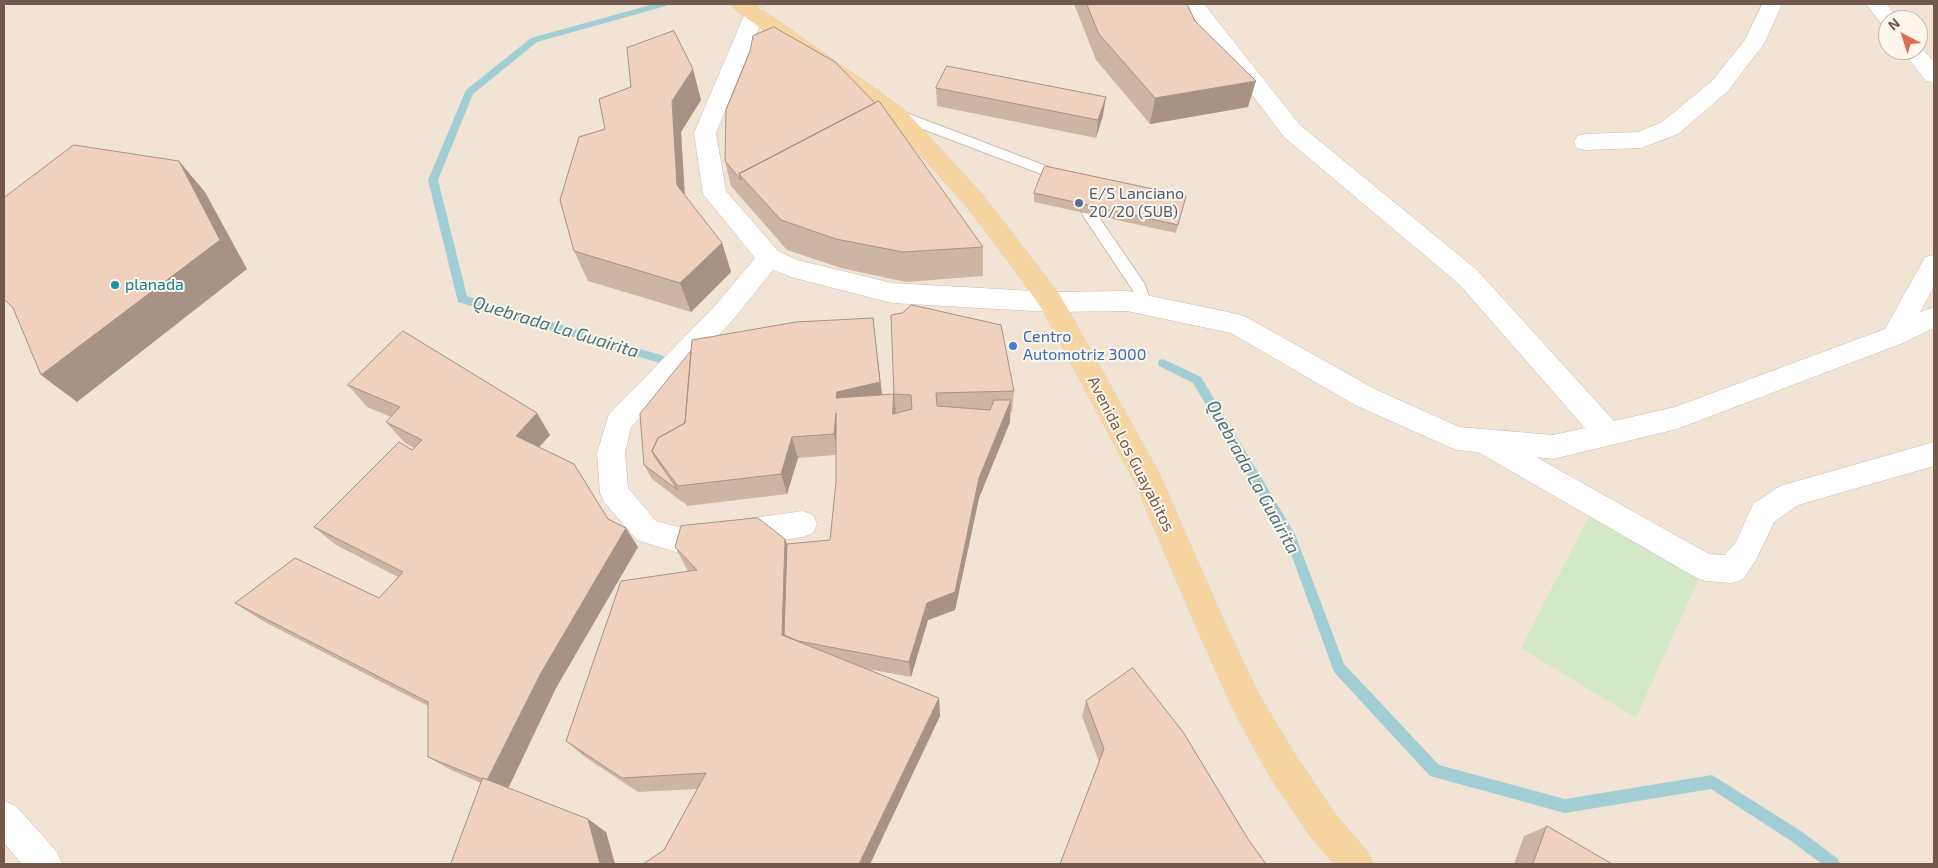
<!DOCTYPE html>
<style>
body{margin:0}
#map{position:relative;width:1938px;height:868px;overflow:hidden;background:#fbf2e5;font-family:"Exo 2",sans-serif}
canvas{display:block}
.frame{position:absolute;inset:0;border:5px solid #73594c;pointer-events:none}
.north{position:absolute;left:1878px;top:10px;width:50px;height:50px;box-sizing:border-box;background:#fef6eb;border:1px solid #c6b7ab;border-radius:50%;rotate:320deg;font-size:14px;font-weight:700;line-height:20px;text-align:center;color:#73594c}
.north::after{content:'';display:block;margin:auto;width:18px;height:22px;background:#de6e51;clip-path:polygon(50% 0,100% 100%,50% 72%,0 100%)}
</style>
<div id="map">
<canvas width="1938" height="868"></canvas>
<div class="frame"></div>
<div class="north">N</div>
</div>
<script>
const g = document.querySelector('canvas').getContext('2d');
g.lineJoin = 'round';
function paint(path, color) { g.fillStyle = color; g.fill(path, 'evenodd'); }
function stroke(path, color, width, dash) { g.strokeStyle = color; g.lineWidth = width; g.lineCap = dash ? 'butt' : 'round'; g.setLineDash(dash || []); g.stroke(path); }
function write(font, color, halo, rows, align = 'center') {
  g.font = font + ' "Exo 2",sans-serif'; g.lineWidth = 4; g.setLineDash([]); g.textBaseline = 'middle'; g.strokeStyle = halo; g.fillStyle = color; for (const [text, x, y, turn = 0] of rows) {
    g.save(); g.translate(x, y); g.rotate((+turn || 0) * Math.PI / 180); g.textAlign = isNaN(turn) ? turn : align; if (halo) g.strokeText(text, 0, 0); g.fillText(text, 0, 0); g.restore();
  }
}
paint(new Path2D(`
 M 4,4 L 1934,4 L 1934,864 L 4,864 ZM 1888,20 L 1918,20 L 1918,50 L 1888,50 Z`), '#f2e4d4');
paint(new Path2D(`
 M 1594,507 L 1704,567 L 1636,718 L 1521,648 Z`), '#d3e8c4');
paint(new Path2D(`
 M 654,4 L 667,4 L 666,6 L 537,42 L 473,94 L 438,180 L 467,296 L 667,357 L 668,360 L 667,363 L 663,364 L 458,302 L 428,180 L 466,90 L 531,38 Z
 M 1163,359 L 1201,377 L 1295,534 L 1344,664 L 1439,765 L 1565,799 L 1712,775 L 1801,831 L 1838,859 L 1840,864 L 1822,864 L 1791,841 L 1711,789 L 1565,813 L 1430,776 L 1334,672 L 1286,540 L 1193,383 L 1159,366 L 1158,363 L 1159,360 Z`), '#a1ced5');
const service = new Path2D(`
 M 896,109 L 1054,169 L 1064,178 L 1062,181 L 1052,181 L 1044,175 L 891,117 L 889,114 L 891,111 Z
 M 1089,209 L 1094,210 L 1144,283 L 1152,305 L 1150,309 L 1145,311 L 1140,309 L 1132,289 L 1082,214 L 1084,210 Z`);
const minor = new Path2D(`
 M 1183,4 L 1204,4 L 1300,125 L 1477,270 L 1614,421 L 1675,407 L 1885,329 L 1925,257 L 1934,255 L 1934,286 L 1920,312 L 1934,307 L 1934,328 L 1903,343 L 1677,429 L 1553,459 L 1536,457 L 1709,554 L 1725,555 L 1736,542 L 1753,504 L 1780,486 L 1934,442 L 1934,466 L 1798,505 L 1774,522 L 1756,560 L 1743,579 L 1732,583 L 1705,581 L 1695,577 L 1478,452 L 1457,450 L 1447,446 L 1355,405 L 1231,333 L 1127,311 L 1051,312 L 892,303 L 791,277 L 773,270 L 732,321 L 631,427 L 625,453 L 628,488 L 656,521 L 682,528 L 803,511 L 813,515 L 817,524 L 813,533 L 803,537 L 682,554 L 637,540 L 604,502 L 600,493 L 597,453 L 609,414 L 714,307 L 755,258 L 703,194 L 694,133 L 745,13 L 748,8 L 755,6 L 762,8 L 765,13 L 716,133 L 726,191 L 778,251 L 797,260 L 892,283 L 1051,292 L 1127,291 L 1237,314 L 1246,317 L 1375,389 L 1459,427 L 1553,435 L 1585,428 L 1459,284 L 1284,137 Z
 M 1762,4 L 1782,4 L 1765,42 L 1728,91 L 1678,134 L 1641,148 L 1585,150 L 1577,148 L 1574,142 L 1577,136 L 1585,134 L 1638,132 L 1662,122 L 1712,81 L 1745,40 Z
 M 1866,4 L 1887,4 L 1899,20 L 1888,20 L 1888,26 L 1882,25 Z
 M 1918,44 L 1934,62 L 1934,83 L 1926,81 L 1902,50 L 1918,50 Z
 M 4,801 L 16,806 L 57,852 L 62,864 L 22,864 L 4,843 Z`);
const primary = new Path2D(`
 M 731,4 L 754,4 L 904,109 L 983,195 L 1060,295 L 1159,473 L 1223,619 L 1257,691 L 1294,753 L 1336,815 L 1368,852 L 1373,864 L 1334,864 L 1312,839 L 1270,777 L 1235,713 L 1197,629 L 1136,485 L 1042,309 L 1013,268 L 967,207 L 888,119 L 734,9 Z`);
stroke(service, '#ccbaac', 2);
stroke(minor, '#ccbaac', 1);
stroke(primary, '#d8d1cd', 1);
paint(service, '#fff');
paint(minor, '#fff');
paint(primary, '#f6d5a1');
paint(new Path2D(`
 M 1074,4 L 1187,4 L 1195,21 L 1248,107 L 1150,124 L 1096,60 Z
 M 936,88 L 1103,115 L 1096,138 L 937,106 Z
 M 701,100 L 681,132 L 685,196 L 722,243 L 731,272 L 691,312 L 588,281 L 574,251 L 605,129 Z
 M 725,161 L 983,247 L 983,276 L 906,282 L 841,268 L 787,250 L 731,186 Z
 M 1034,193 L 1186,196 L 1176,233 L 1034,202 Z
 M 891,315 L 1014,391 L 1012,412 L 1010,412 L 1010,422 L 979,498 L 955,610 L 928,620 L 911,677 L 867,669 L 939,698 L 940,716 L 870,864 L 643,864 L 664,850 L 697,789 L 638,792 L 585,757 L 566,741 L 688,571 L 675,547 L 787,544 L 830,540 L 836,482 L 836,455 L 798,458 L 787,494 L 687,506 L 684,501 L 685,504 L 652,479 L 644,465 L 640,414 L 873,318 L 882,395 L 894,394 Z
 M 348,385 L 550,435 L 539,447 L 609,519 L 638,547 L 556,688 L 508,788 L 606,832 L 615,864 L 451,864 L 481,783 L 449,769 L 428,757 L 428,706 L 261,620 L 235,603 L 379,598 L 398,577 L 336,545 L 314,527 L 414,448 L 405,443 L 386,422 L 391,417 L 367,407 Z
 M 1086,701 L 1248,839 L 1099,762 L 1082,716 Z
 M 1547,826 L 1612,864 L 1514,864 L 1524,836 Z`), '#ceb4a3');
paint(new Path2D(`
 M 693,69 L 701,100 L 681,132 L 686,216 L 677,185 L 672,101 Z
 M 1256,81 L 1248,107 L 1150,124 L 1155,98 Z
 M 1106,97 L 1103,115 L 1096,138 L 1098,120 Z
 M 179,161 L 205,192 L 247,269 L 77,402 L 41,375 Z
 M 722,243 L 731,272 L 691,312 L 680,283 Z
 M 873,318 L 883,404 L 836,398 L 837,392 Z
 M 894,394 L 896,416 L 893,414 Z
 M 1011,400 L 1010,422 L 979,498 L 955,610 L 928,620 L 911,677 L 909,662 L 927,603 Z
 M 537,413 L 550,435 L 530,457 L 516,436 Z
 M 836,413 L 838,455 L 834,434 Z
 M 792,437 L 798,458 L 787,494 L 781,474 Z
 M 626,528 L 638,547 L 556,688 L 506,793 L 487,781 L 541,673 Z
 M 785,539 L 793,562 L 791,640 L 782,635 Z
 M 939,698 L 940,716 L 870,864 L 859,864 Z
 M 588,819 L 606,832 L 615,864 L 600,864 Z`), '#a79285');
const building = new Path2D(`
 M 1087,4 L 1187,4 L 1195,21 L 1256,81 L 1155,98 L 1099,34 Z
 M 774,27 L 835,62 L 875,103 L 739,174 L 741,180 L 725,161 L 726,110 L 750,51 L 753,36 Z
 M 674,31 L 693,69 L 672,101 L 677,185 L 722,243 L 680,283 L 574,251 L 560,200 L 579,137 L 605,129 L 599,99 L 631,87 L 627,48 Z
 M 947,66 L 1106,97 L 1098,120 L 936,88 Z
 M 879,101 L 983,247 L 903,252 L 836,239 L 781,220 L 739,174 Z
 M 74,145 L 179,161 L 220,240 L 41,375 L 13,308 L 4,299 L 4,198 Z
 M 1045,166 L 1186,196 L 1178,225 L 1034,193 Z
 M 912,305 L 1001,325 L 1014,391 L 936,393 L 937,406 L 990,410 L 994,400 L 1011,400 L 979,478 L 955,592 L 927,603 L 909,662 L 798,641 L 784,635 L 787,544 L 830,540 L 836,482 L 836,413 L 834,434 L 792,437 L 781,474 L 678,486 L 652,451 L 658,438 L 685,423 L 692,340 L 796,322 L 873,318 L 880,382 L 837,392 L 836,398 L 894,394 L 891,315 L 902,313 ZM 894,394 L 911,395 L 912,409 L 893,414 Z
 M 403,331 L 537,413 L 516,436 L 574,464 L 608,519 L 626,528 L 541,673 L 487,780 L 483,778 L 482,779 L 428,757 L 428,702 L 235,603 L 295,558 L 379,598 L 403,572 L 314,527 L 399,442 L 412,450 L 422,440 L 386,422 L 400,407 L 348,385 Z
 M 691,351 L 685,423 L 658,438 L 652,451 L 655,457 L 678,490 L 644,465 L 640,414 Z
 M 758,518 L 785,539 L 782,635 L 939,698 L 859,864 L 643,864 L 664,850 L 706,773 L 622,778 L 566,741 L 621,581 L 697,570 L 675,547 L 681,526 Z
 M 1133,668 L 1183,732 L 1248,839 L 1266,864 L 1060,864 L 1104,749 L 1086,701 Z
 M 483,778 L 588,819 L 600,864 L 451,864 Z
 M 1547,826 L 1612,864 L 1533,864 Z`);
paint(building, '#efd1be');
stroke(building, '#a79285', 1);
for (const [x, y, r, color] of [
 [1079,203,5,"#5c6f8a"],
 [115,285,5,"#0f9aa8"],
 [1013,346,5,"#3f7fe0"]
]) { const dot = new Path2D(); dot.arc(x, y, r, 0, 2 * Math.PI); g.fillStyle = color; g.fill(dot); stroke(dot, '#fef6eb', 2); }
write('16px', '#4e5e75', '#fef6eb', [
 ["E/S Lanciano",1089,194],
 ["20/20 (SUB)",1089,212]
], 'left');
write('16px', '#0d838f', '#fef6eb', [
 ["planada",125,285]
], 'left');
write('16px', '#366cbe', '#fef6eb', [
 ["Centro",1023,337],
 ["Automotriz 3000",1023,355]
], 'left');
write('16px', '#73594c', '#fef6eb', [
 ["Avenida Los Guayabitos",1131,454,63]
]);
write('italic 18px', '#43757e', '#fef6eb', [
 ["Quebrada La Guairita",556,327,17],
 ["Quebrada La Guairita",1253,477,61]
]);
</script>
